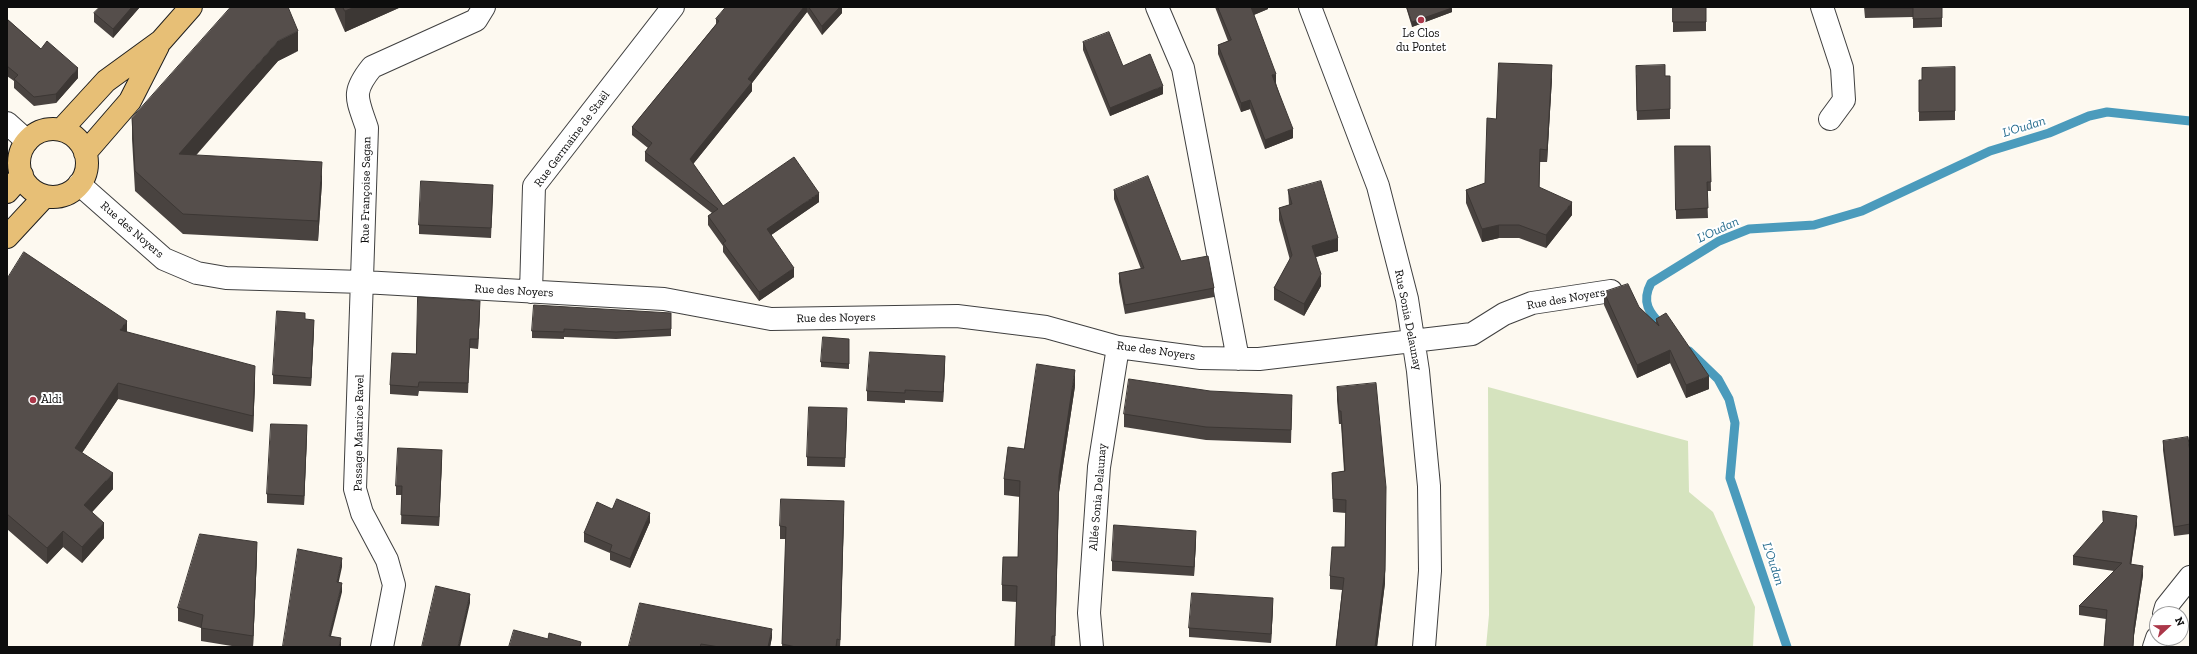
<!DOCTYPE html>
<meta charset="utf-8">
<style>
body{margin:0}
#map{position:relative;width:2197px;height:654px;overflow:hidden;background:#fdf9f0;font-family:"Zilla Slab",serif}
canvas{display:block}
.frame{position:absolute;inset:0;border:8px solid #0d0d0d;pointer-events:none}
.north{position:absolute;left:2149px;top:606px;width:40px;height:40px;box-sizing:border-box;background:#fff;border:1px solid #9e9e9e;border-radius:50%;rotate:68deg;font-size:11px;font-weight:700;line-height:16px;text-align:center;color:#0d0d0d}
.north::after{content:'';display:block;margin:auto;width:14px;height:18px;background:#ab3749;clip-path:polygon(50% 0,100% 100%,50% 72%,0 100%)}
</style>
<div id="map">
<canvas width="2197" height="654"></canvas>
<div class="frame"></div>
<div class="north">N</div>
</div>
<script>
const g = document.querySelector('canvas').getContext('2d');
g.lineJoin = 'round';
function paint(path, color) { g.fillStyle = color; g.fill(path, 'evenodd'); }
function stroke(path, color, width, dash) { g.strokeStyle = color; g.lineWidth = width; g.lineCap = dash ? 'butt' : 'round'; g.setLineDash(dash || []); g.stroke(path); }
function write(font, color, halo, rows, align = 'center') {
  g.font = font + ' "Zilla Slab",serif'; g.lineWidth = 4; g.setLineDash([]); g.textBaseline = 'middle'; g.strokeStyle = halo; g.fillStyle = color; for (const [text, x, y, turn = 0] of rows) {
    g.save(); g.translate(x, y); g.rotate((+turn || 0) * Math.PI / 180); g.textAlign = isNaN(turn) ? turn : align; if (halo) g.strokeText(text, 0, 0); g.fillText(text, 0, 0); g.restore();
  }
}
paint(new Path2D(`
 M 1488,387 L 1688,441 L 1689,492 L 1713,512 L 1755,607 L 1753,647 L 1486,647 L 1489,615 Z`), '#d5e3be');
stroke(new Path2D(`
 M 1663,327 C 1649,313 1641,302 1651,283 L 1719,241 L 1749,229 L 1814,225 L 1862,211 L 1990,151 L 2049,133 L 2089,116 L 2107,112 L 2190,121
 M 1689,351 L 1718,379 L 1729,399 L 1735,423 L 1730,478 L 1787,647`), '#4b9bbc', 9);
const minor = new Path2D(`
 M 1157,7 L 1183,68 L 1238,359
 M 1310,7 L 1378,186 L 1407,299 L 1418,371 L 1429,486 L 1430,571 L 1424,647
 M 1822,7 L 1842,68 L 1844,100 L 1830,119
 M 7,123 L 27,141
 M 79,184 L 164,259 L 197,273 L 226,278 L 363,282 L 664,299 L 771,319 L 957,316 L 1046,327 L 1118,347 L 1201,358 L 1259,359 L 1472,334 L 1504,314 L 1532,303 L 1611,291
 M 531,292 L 534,186 L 673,7
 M 2164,614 L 2166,607 L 2190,577
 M 382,647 L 394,585 L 387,560 L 362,513 L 355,489 L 367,128 C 357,98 351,93 372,67 L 476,20 L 484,7
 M 1092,647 L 1089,613 L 1099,467 L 1118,347
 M 2154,647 L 2157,638`);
const major = new Path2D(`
 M19 163a34 34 0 1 1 68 0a34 34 0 1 1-68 0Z
 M 61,130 L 106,81 L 161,41 L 191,7
 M 85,153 L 130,101 L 158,46
 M 7,192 L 22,175
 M 7,237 L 45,196`);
stroke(minor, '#404040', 24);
stroke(major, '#1e1e1e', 24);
stroke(minor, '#fff', 22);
stroke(major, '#e7bf76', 22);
paint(new Path2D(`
 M 100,7 L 140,7 L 113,38 L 94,22 L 94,13 Z
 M 334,7 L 401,7 L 345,32 Z
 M 726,7 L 842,7 L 842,13 L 822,35 L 807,12 L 752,83 L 752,91 L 693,164 L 723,206 L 819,202 L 771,235 L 794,277 L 759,301 L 723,252 L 723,246 L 708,225 L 708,216 L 712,213 L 645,161 L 645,152 L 648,148 L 632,135 L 632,127 L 716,24 L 716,19 Z
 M 1215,7 L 1268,7 L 1268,9 L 1254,15 L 1276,83 L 1293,138 L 1265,149 L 1250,109 L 1241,112 L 1218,54 L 1218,45 L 1228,41 Z
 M 1406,7 L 1451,7 L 1452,12 L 1412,27 Z
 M 1673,7 L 1706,7 L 1706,31 L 1673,32 Z
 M 1864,7 L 1942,7 L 1942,27 L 1913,28 L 1913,17 L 1865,18 Z
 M 7,19 L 41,49 L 78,78 L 56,103 L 34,106 L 14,88 L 14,81 L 7,76 Z
 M 1083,42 L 1163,94 L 1110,116 L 1083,50 Z
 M 298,51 L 278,61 L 195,155 L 322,182 L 318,241 L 183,234 L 135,191 L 132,139 L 132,118 Z
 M 1955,67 L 1955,120 L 1919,121 L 1919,80 L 1922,80 Z
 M 1636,75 L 1670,76 L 1670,119 L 1637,120 Z
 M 1552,78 L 1547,162 L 1540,162 L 1539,188 L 1572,215 L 1546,248 L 1519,238 L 1499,238 L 1482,242 L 1466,203 L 1466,190 L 1485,183 L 1496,119 Z
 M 1675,146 L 1710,146 L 1711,191 L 1707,191 L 1708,218 L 1676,219 Z
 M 1114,190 L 1181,261 L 1214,288 L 1214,297 L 1125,314 L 1119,282 L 1119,273 L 1141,269 L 1114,199 Z
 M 1288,190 L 1338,251 L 1316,257 L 1321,286 L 1304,316 L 1274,300 L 1274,288 L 1290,260 L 1279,220 L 1279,208 L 1289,205 Z
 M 493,194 L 491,238 L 419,234 L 419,225 Z
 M 7,279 L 127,332 L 255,382 L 253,432 L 118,399 L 82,453 L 113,489 L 92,512 L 104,538 L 82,563 L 63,547 L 47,564 L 7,529 Z
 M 1604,292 L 1639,307 L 1656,323 L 1656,319 L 1709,389 L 1686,398 L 1670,363 L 1637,378 L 1604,305 Z
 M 480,310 L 478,349 L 470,348 L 468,393 L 419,391 L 418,396 L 390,394 L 390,385 L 416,354 Z
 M 671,313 L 671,336 L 616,339 L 564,337 L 564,339 L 532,338 L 532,331 Z
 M 305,319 L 314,329 L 311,386 L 273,384 L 273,375 Z
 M 849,339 L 849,369 L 821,367 L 821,362 Z
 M 945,366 L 943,402 L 905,400 L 905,403 L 867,401 L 867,391 Z
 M 1075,386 L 1059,492 L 1055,647 L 1015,647 L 1017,602 L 1002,601 L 1002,585 L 1018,557 L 1020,497 L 1004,495 L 1004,479 L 1024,449 Z
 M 1337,387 L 1385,583 L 1377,647 L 1336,647 L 1342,590 L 1330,589 L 1330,576 L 1345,547 L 1346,513 L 1333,512 L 1332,473 L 1344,471 L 1341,424 L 1339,424 L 1337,400 Z
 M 1292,408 L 1291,443 L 1206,440 L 1124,427 L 1124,414 Z
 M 847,417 L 845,467 L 807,466 L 807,457 Z
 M 307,434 L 304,505 L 267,503 L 267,494 Z
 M 2163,441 L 2190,452 L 2190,534 L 2174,536 L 2163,450 Z
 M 442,459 L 439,526 L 401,524 L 402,495 L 396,495 L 396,486 Z
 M 612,509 L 650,522 L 630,568 L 610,560 L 610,553 L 584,542 L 584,533 Z
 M 844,514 L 840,647 L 782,647 L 786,539 L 780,539 L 780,526 Z
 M 2137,524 L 2131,564 L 2143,575 L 2134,635 L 2133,647 L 2104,647 L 2106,619 L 2079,615 L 2079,606 L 2114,571 L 2073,565 L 2073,556 Z
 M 1196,541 L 1194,576 L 1112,571 L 1112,561 Z
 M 257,555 L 253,647 L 238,647 L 201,641 L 201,628 L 178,621 L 178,608 Z
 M 1273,607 L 1271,643 L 1189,637 L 1189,628 Z
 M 772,637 L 770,647 L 629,647 L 629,646 Z`), '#494340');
paint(new Path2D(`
 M 132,7 L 140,7 L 113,38 L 113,29 Z
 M 355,7 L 401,7 L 345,32 L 345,11 Z
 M 804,7 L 807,7 L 807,12 L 752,83 L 752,91 L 690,168 L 690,159 L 748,79 Z
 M 840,7 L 842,7 L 842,13 L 822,35 L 822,26 Z
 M 1251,7 L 1268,7 L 1268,9 L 1251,16 Z
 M 1452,8 L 1452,12 L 1412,27 L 1412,22 Z
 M 298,31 L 298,51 L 278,61 L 179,175 L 179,154 L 278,41 Z
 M 1552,65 L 1552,78 L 1547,162 L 1547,150 Z
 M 78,68 L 78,78 L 56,103 L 56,94 Z
 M 1276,74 L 1276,83 L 1272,84 L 1272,75 Z
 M 1163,86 L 1163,94 L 1110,116 L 1110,108 Z
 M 1250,100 L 1250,109 L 1241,112 L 1241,103 Z
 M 1293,129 L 1293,138 L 1265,149 L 1265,140 Z
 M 1540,149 L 1540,162 L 1539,200 L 1539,187 Z
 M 322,162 L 322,182 L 318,241 L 318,221 Z
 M 819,193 L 819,202 L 767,238 L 767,229 Z
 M 1572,202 L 1572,215 L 1546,248 L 1546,235 Z
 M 1499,225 L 1499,238 L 1482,242 L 1482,229 Z
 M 1338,238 L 1338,251 L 1312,258 L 1312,246 Z
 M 794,268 L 794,277 L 759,301 L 759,292 Z
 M 1321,274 L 1321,286 L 1304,316 L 1304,304 Z
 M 480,301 L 480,310 L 478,349 L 478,339 Z
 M 314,320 L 314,329 L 311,386 L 311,378 Z
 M 127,321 L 127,337 L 120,330 Z
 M 1670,350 L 1670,363 L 1637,378 L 1637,365 Z
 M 945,356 L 945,366 L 943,402 L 943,392 Z
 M 255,366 L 255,382 L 253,432 L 253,416 Z
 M 1075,370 L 1075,386 L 1059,492 L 1055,647 L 1059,476 Z
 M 1709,376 L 1709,389 L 1686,398 L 1686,385 Z
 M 118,383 L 118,399 L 75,463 L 75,448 Z
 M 307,425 L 307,434 L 304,505 L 304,496 Z
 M 442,450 L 442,459 L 439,526 L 439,517 Z
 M 113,473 L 113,489 L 84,521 L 84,505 Z
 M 1386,500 L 1385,583 L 1377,647 L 1375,647 Z
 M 844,501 L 844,514 L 840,647 L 840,640 Z
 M 650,513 L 650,522 L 630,568 L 630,559 Z
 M 2137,516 L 2137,524 L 2130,573 L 2130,564 Z
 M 104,523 L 104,538 L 82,563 L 82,547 Z
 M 63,531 L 63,547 L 47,564 L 47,548 Z
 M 1196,531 L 1196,541 L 1194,576 L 1194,567 Z
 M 257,542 L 257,555 L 253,647 L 253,636 Z
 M 342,558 L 342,567 L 337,590 L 337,582 Z
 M 2143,566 L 2143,575 L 2134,635 L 2133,647 L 2134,626 Z
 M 342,583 L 342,592 L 329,644 L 329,636 Z
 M 470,594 L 470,603 L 460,647 L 458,647 Z
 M 1273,598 L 1273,607 L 1271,643 L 1271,634 Z
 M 772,629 L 772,637 L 770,647 L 768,647 Z
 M 341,638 L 341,647 L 339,647 Z`), '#3c3734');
const building = new Path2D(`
 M 100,7 L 132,7 L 113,29 L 94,13 Z
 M 231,7 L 288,7 L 298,31 L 278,41 L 179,154 L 322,162 L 318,221 L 183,214 L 135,171 L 132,118 Z
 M 343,7 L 355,7 L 345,11 Z
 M 726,7 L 804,7 L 748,79 L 752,82 L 690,159 L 723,206 L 794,157 L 819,193 L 767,229 L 794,268 L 759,292 L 723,243 L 726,241 L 708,216 L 718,209 L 645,152 L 652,143 L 632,127 L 719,21 L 716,19 Z
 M 809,7 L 840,7 L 822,26 Z
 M 1218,7 L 1251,7 L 1276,74 L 1272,75 L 1293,129 L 1265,140 L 1250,100 L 1241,103 L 1218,45 L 1231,40 Z
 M 1407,7 L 1451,7 L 1452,8 L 1412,22 Z
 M 1673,7 L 1706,7 L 1706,22 L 1673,22 Z
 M 1865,7 L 1942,7 L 1942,18 L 1913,19 L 1913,8 L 1865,8 Z
 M 7,19 L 41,49 L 47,41 L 78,68 L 56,94 L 34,97 L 14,79 L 18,75 L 7,66 Z
 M 1109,32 L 1123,66 L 1150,54 L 1163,86 L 1110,108 L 1083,42 Z
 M 1499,63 L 1552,65 L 1547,150 L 1540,149 L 1539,187 L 1572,202 L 1546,235 L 1519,225 L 1499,225 L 1482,229 L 1466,190 L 1485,183 L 1487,118 L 1496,119 Z
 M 1665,65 L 1665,76 L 1670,76 L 1670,109 L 1637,111 L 1636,66 Z
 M 1955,67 L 1955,111 L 1919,112 L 1919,80 L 1922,80 L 1922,68 Z
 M 1675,146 L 1710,146 L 1711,182 L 1707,182 L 1708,208 L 1676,210 Z
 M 1148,176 L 1181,261 L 1208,256 L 1214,288 L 1125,305 L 1119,273 L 1144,268 L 1114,190 Z
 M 421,181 L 493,185 L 491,228 L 419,225 Z
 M 1321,181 L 1338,238 L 1312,246 L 1321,274 L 1304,304 L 1274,288 L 1292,255 L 1279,208 L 1292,204 L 1288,190 Z
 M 24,252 L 127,321 L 120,330 L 255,366 L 253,416 L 118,383 L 75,448 L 113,473 L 84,505 L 104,523 L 82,547 L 63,531 L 47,548 L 7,514 L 7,279 Z
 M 1628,284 L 1639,307 L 1659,326 L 1656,319 L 1666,313 L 1709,376 L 1686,385 L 1670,350 L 1637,365 L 1604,292 Z
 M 418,297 L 480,301 L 478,339 L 470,339 L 468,383 L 419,382 L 418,387 L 390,385 L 392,353 L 416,354 Z
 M 534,305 L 671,313 L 671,329 L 616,332 L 564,329 L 564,332 L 532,331 Z
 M 277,311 L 305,313 L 305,319 L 314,320 L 311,378 L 273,375 Z
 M 823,337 L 849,339 L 849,364 L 821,362 Z
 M 870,352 L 945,356 L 943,392 L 905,390 L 905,393 L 867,391 Z
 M 1037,364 L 1075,370 L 1059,476 L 1055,636 L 1052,636 L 1051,647 L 1015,647 L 1017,586 L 1002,585 L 1003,557 L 1018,557 L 1020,481 L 1004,479 L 1008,447 L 1024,449 Z
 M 1129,379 L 1210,391 L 1292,395 L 1291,430 L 1206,427 L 1124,414 Z
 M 1376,383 L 1386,487 L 1385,570 L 1375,647 L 1336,647 L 1344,578 L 1330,576 L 1332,547 L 1345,547 L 1346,500 L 1333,499 L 1332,473 L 1345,471 L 1341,411 L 1339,411 L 1337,387 Z
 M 809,407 L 847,408 L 845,458 L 807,457 Z
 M 271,424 L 307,425 L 304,496 L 267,494 Z
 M 2188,437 L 2190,452 L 2190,524 L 2174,527 L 2163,441 Z
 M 398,448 L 442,450 L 439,517 L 401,515 L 402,486 L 396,486 Z
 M 617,499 L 650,513 L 630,559 L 610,551 L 612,545 L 584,533 L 597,502 L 612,509 Z
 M 781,499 L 844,501 L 840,640 L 837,639 L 836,647 L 796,647 L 782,644 L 786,527 L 780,526 Z
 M 2103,511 L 2137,516 L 2130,564 L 2143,566 L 2134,626 L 2133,647 L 2104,647 L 2107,610 L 2079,606 L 2122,563 L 2073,556 L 2103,522 Z
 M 1114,525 L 1196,531 L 1194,567 L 1112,561 Z
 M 200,534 L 257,542 L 253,636 L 201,628 L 203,615 L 178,608 Z
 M 298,549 L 342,558 L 337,582 L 342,583 L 329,636 L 341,638 L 339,647 L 287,647 L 283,646 Z
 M 436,586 L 470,594 L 458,647 L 422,647 Z
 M 1192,593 L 1273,598 L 1271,634 L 1189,628 Z
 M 640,603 L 772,629 L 768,647 L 719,647 L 701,644 L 700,647 L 634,647 L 629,646 Z
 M 514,630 L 548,639 L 549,633 L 581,642 L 580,647 L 509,647 Z`);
paint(building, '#554e4b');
stroke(building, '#3c3734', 1);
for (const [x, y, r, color] of [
 [1421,20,4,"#ab3749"],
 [33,400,4,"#ab3749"]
]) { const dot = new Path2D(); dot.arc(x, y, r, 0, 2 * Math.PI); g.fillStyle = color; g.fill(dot); stroke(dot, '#fff', 1.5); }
write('12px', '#0d0d0d', '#fff', [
 ["Le Clos",1421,34],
 ["du Pontet",1421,48],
 ["Aldi",41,400,"left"]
]);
write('12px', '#0d0d0d', '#fff', [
 ["Rue Germaine de Staël",572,139,-53],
 ["Rue Françoise Sagan",366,190,-89],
 ["Rue des Noyers",132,230,41],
 ["Rue des Noyers",514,291,3],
 ["Rue des Noyers",1566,299,-10],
 ["Rue des Noyers",836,318,-1],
 ["Rue Sonia Delaunay",1408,320,79],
 ["Rue des Noyers",1156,351,8],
 ["Passage Maurice Ravel",359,433,-89],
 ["Allée Sonia Delaunay",1098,497,-85]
]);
write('italic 13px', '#276d8f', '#fff', [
 ["L'Oudan",2024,127,-17],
 ["L'Oudan",1718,230,-25],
 ["L'Oudan",1773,564,72]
]);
</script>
